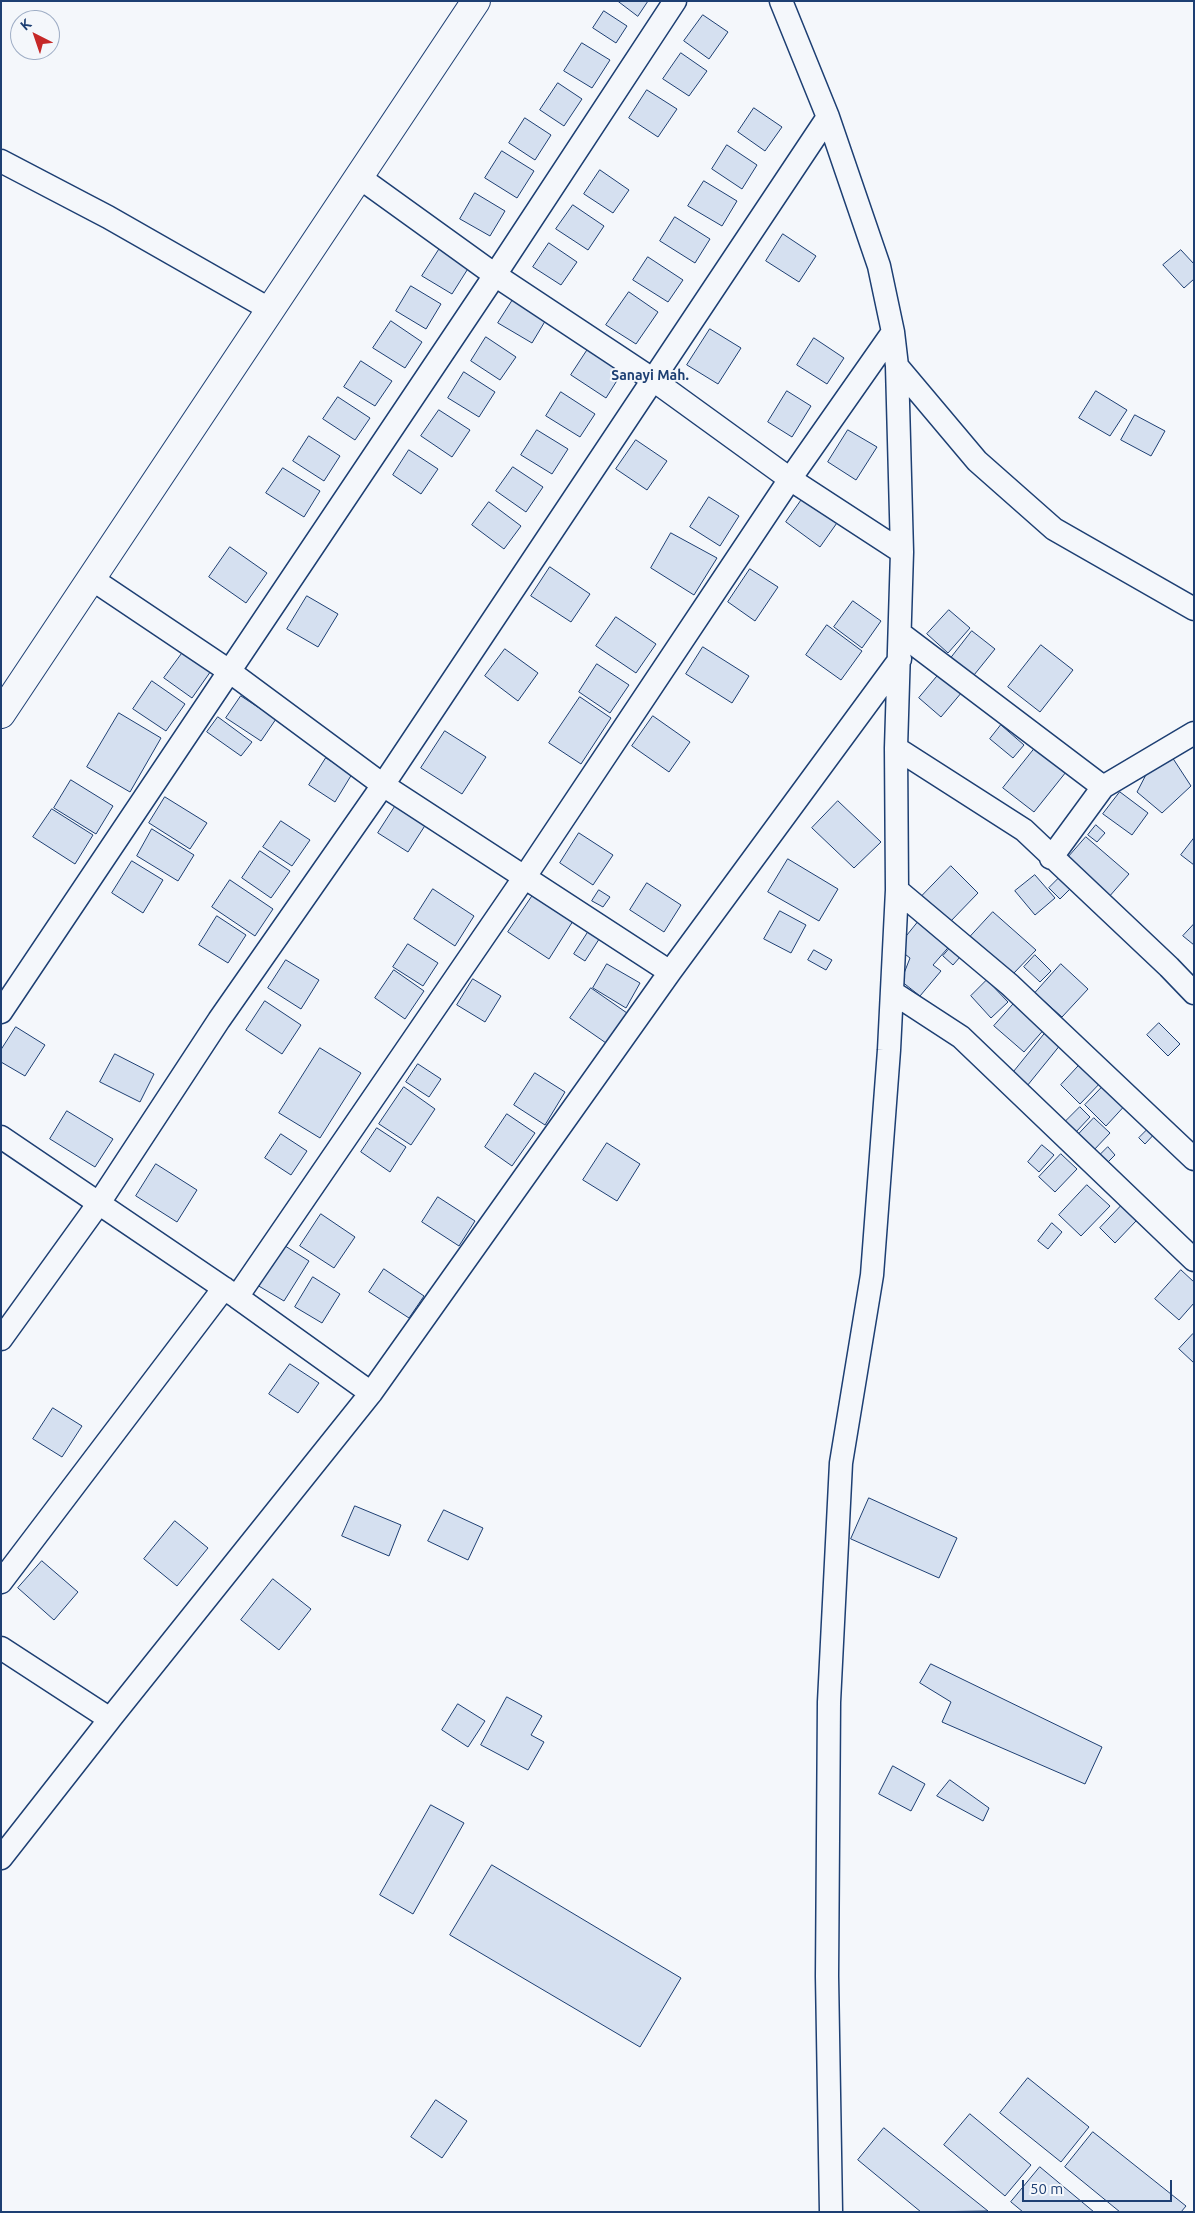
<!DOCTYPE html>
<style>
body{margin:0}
#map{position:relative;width:1195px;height:2213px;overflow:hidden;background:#f4f7fb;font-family:Ubuntu,sans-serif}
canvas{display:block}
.frame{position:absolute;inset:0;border:2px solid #1d3f73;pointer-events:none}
.north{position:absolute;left:10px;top:10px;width:50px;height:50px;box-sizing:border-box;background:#f4f7fb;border:1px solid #9eadc5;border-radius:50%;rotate:319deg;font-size:14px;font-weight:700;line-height:20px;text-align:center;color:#1d3f73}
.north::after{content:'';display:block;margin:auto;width:18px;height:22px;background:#c62828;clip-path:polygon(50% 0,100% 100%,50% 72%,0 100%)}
.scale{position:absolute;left:1022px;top:2180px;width:150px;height:22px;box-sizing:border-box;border:2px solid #1d3f73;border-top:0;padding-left:6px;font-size:15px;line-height:18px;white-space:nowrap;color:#1d3f73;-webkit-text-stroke:4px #f4f7fb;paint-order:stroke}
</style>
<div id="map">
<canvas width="1195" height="2213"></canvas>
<div class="frame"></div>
<div class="north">K</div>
<div class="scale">50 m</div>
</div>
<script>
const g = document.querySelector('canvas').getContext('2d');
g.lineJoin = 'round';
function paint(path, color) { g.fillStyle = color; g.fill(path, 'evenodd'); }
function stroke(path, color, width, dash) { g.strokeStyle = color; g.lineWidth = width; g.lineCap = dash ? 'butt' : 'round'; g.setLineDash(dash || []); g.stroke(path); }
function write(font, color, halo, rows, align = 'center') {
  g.font = font + ' Ubuntu,sans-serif'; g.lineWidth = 4; g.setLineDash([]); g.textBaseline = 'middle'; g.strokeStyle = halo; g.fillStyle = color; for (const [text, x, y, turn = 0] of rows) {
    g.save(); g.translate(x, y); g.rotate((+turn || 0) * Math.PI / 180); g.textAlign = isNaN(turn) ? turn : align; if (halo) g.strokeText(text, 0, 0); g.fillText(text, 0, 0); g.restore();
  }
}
const building = new Path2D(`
 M 618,1 L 648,1 L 638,16 Z
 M 604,11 L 627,26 L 616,43 L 593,28 Z
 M 703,15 L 728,32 L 709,59 L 684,41 Z
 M 582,43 L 610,60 L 592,88 L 564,71 Z
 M 681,53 L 707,71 L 689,96 L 663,79 Z
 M 558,83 L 582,99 L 564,126 L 540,110 Z
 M 647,90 L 677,109 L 658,137 L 629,118 Z
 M 754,108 L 782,127 L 765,151 L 738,132 Z
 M 525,118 L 551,135 L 535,160 L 509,143 Z
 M 727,145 L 757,165 L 742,189 L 712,169 Z
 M 502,151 L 534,171 L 517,198 L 485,178 Z
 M 600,170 L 629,190 L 613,213 L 584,194 Z
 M 704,181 L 737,201 L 722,226 L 688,206 Z
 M 475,193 L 505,211 L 490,236 L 460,219 Z
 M 573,205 L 604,226 L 588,250 L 556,229 Z
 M 675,217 L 710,239 L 695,263 L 660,241 Z
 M 783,234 L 816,256 L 799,282 L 766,261 Z
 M 549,243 L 577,262 L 561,285 L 533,267 Z
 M 440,248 L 469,267 L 452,294 L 422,276 Z
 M 1181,250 L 1194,264 L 1194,279 L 1184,288 L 1163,265 Z
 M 648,257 L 683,280 L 668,302 L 633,280 Z
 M 411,286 L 441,304 L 426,329 L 396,311 Z
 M 629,292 L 658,312 L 636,344 L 606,325 Z
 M 514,298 L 547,318 L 532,343 L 498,323 Z
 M 391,321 L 422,342 L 405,368 L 373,348 Z
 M 710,329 L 741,348 L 718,384 L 687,365 Z
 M 486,337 L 516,357 L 500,380 L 471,361 Z
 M 814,338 L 844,358 L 827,384 L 797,365 Z
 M 588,349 L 623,371 L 606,398 L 571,375 Z
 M 361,361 L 392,381 L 375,406 L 344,387 Z
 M 464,372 L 495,392 L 479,417 L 448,398 Z
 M 787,391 L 811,406 L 792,437 L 768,422 Z
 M 1096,391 L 1127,410 L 1110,436 L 1079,418 Z
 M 561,392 L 595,414 L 580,437 L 546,416 Z
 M 338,397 L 370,418 L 355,440 L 323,419 Z
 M 439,410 L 470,430 L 452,457 L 421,436 Z
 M 1135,415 L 1165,431 L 1151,456 L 1121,440 Z
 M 537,430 L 568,449 L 552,474 L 521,455 Z
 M 848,430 L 877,447 L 856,480 L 828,462 Z
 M 309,436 L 340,456 L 324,481 L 293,461 Z
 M 636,440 L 667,461 L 647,490 L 616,469 Z
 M 409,450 L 438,469 L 421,494 L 393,475 Z
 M 513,467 L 543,487 L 526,512 L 496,491 Z
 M 283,468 L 320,491 L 304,517 L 266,493 Z
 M 805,495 L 839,520 L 820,547 L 786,522 Z
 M 709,497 L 739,516 L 720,546 L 690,527 Z
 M 489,502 L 521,526 L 504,549 L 472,525 Z
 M 671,533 L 717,558 L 694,595 L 651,568 Z
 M 230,547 L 267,573 L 246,603 L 209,577 Z
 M 550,567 L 590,594 L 571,622 L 531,596 Z
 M 750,569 L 778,587 L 755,621 L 728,602 Z
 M 307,596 L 338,614 L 318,647 L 287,629 Z
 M 853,601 L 881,621 L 862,648 L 834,627 Z
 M 949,610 L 970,628 L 948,653 L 927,634 Z
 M 616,617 L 656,644 L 636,673 L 596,646 Z
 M 827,625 L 862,651 L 841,680 L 806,655 Z
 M 972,631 L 995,649 L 974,675 L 951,658 Z
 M 1041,645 L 1073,670 L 1040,712 L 1008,687 Z
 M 703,647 L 749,676 L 732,703 L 686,674 Z
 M 186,648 L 213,668 L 192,698 L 164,678 Z
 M 505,649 L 538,673 L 518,701 L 485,676 Z
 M 597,664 L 629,685 L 610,713 L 579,692 Z
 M 940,673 L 962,692 L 941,717 L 919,698 Z
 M 152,681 L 185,704 L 166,731 L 133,709 Z
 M 241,696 L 276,719 L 261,741 L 226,718 Z
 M 580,697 L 611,718 L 581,764 L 549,743 Z
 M 119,713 L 161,738 L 130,792 L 87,767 Z
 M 653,716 L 690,742 L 669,772 L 632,746 Z
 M 218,717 L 252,742 L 241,756 L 207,732 Z
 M 1001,725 L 1024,745 L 1013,758 L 990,739 Z
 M 445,731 L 486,757 L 462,794 L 421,768 Z
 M 1035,748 L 1066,772 L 1034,812 L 1003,788 Z
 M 1172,757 L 1191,786 L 1162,813 L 1137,792 L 1150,767 Z
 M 326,758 L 352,774 L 335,802 L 309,785 Z
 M 71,780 L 113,806 L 96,834 L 54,808 Z
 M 1120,792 L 1148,813 L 1132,835 L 1103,814 Z
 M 165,797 L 207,823 L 190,849 L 149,823 Z
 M 838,801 L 881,842 L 854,868 L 812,828 Z
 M 396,805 L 426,824 L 408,852 L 378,833 Z
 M 52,809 L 93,835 L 75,864 L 33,837 Z
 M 281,821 L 310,840 L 292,866 L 263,847 Z
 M 1096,825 L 1105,833 L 1097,842 L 1088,835 Z
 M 152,829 L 194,855 L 178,881 L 137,856 Z
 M 579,833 L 613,855 L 593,885 L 560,863 Z
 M 1086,837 L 1129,874 L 1108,898 L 1065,861 Z
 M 1194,838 L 1194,865 L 1181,855 Z
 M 260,851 L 290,871 L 271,898 L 242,878 Z
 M 788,859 L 838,889 L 819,921 L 768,892 Z
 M 132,861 L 163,880 L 143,913 L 112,893 Z
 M 951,866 L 978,893 L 949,923 L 922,896 Z
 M 1035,875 L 1055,898 L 1035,915 L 1015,891 Z
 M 1059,878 L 1070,889 L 1060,899 L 1049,888 Z
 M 230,880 L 273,909 L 255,936 L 212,907 Z
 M 647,883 L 681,905 L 664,932 L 630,910 Z
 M 433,889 L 474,916 L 455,946 L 414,919 Z
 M 599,890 L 610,897 L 603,907 L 592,901 Z
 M 533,895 L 573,921 L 549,959 L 508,932 Z
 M 780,911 L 806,925 L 791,953 L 764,939 Z
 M 993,912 L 1036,950 L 1013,974 L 970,937 Z
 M 217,916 L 246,935 L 228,963 L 199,945 Z
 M 922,917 L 953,942 L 933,965 L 941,971 L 920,996 L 901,981 L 910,958 L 897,948 Z
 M 1194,924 L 1194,945 L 1183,936 Z
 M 592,926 L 603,933 L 585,961 L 574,954 Z
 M 408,944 L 438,963 L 423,986 L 393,967 Z
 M 950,948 L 960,957 L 953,965 L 943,956 Z
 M 814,950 L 832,960 L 826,970 L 808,960 Z
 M 1035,955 L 1051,971 L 1040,982 L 1024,967 Z
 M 286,960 L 319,980 L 301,1009 L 268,988 Z
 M 607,964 L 640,983 L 626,1008 L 593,988 Z
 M 1061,964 L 1088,989 L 1062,1017 L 1035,993 Z
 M 394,970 L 424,991 L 405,1019 L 375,998 Z
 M 473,979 L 501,996 L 485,1022 L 457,1005 Z
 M 987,980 L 1008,1002 L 991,1018 L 971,996 Z
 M 591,988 L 627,1013 L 606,1043 L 570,1018 Z
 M 1017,1000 L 1047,1026 L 1024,1052 L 994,1026 Z
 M 265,1001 L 301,1025 L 282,1054 L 246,1030 Z
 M 1159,1023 L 1180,1044 L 1168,1056 L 1147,1035 Z
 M 16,1027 L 45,1045 L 25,1076 L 1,1062 L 1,1050 Z
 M 1046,1032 L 1061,1044 L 1027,1086 L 1012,1074 Z
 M 320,1048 L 361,1073 L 320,1138 L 279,1113 Z
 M 115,1054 L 154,1074 L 140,1102 L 100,1082 Z
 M 1084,1060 L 1104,1079 L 1080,1104 L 1061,1085 Z
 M 418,1064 L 441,1079 L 429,1097 L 406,1082 Z
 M 535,1073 L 565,1092 L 545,1125 L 514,1105 Z
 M 1108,1081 L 1129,1101 L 1106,1126 L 1085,1105 Z
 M 404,1087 L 435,1109 L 411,1145 L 379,1124 Z
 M 1080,1107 L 1090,1117 L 1075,1133 L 1064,1123 Z
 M 67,1111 L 113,1139 L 95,1167 L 50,1139 Z
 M 507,1114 L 535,1133 L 512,1166 L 485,1147 Z
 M 1094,1118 L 1110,1133 L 1093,1151 L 1077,1136 Z
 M 1152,1125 L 1158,1130 L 1145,1144 L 1139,1138 Z
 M 377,1128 L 406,1147 L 390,1172 L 361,1152 Z
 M 281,1134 L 307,1151 L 291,1175 L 265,1158 Z
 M 607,1143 L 640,1164 L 617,1201 L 583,1180 Z
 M 1042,1145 L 1054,1155 L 1039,1172 L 1028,1162 Z
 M 1108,1147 L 1115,1155 L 1106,1164 L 1098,1157 Z
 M 1061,1154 L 1077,1169 L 1055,1192 L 1039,1177 Z
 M 156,1164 L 197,1190 L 177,1222 L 136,1196 Z
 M 1087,1185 L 1110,1206 L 1081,1236 L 1059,1215 Z
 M 438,1197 L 475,1221 L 459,1246 L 422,1222 Z
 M 1121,1206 L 1136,1221 L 1115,1243 L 1100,1228 Z
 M 321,1214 L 355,1237 L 334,1268 L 300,1246 Z
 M 1052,1223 L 1062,1232 L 1048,1249 L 1038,1241 Z
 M 282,1244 L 309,1261 L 284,1301 L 257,1285 Z
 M 384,1269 L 424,1296 L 409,1318 L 369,1292 Z
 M 1181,1270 L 1194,1282 L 1194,1303 L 1179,1320 L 1155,1299 Z
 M 313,1277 L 340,1294 L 322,1323 L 295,1307 Z
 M 1193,1334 L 1194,1335 L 1194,1363 L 1179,1349 Z
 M 290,1364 L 319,1383 L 298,1413 L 269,1394 Z
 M 53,1408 L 82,1426 L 62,1457 L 33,1439 Z
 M 869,1498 L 957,1538 L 939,1578 L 851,1539 Z
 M 355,1506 L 401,1525 L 389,1556 L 342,1536 Z
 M 444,1510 L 483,1528 L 468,1560 L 428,1541 Z
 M 175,1521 L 208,1548 L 177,1586 L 144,1559 Z
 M 42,1561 L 78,1592 L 54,1620 L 18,1588 Z
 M 273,1579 L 311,1609 L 279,1650 L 241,1620 Z
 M 931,1664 L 1102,1747 L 1085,1784 L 942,1722 L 951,1702 L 920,1683 Z
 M 507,1697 L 542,1716 L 531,1735 L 544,1742 L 528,1770 L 481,1745 Z
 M 458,1704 L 485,1721 L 468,1747 L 442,1730 Z
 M 893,1766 L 925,1784 L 911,1811 L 879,1794 Z
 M 950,1780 L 989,1808 L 983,1821 L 937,1796 Z
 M 431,1805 L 464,1823 L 413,1914 L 380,1895 Z
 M 492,1865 L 681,1978 L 640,2047 L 450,1935 Z
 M 1028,2078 L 1089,2127 L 1061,2162 L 1000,2113 Z
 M 436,2100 L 467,2121 L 442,2158 L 411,2137 Z
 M 970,2114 L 1031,2165 L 1005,2196 L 944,2145 Z
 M 884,2128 L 988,2211 L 921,2212 L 858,2160 Z
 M 1093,2132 L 1186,2206 L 1181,2212 L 1120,2212 L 1065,2167 Z
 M 1040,2167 L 1094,2212 L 1023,2212 L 1011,2202 Z`);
paint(building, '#d5e0f0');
stroke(building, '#1d3f73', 1);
const minor = new Path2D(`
 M 781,1 L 828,117 L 879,266 L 893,332 L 897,366 L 902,552 L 896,748 L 897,890 L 889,1050 L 872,1275 L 841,1463 L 829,1702 L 827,1976 L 831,2212
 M 1,161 L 108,217 L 271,310
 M 359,177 L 495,275 L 652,379 L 790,479 L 902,552
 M 897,366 L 977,461 L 1054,529 L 1194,609
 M 92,579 L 229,671 L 383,785 L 670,972
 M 901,634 L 1103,787
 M 896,748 L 1024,830 L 1169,967 L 1194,993
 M 1051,858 L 1103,787 L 1194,733
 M 897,890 L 1010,985 L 1194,1159
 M 892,992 L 961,1037 L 1194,1260
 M 1,1012 L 495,275 L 675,1
 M 1,1137 L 237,1297 L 371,1393
 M 237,1297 L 524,878 L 790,479 L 893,332
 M 1,1339 L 99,1203 L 219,1020 L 383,785 L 828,117
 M 1,1582 L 224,1288
 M 1,1648 L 110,1719 L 371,1393 L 670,972 L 900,659
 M 1,1858 L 110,1719`);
const major = new Path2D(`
 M 1,714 L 476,1`);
stroke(minor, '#1d3f73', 25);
stroke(major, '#1d3f73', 30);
stroke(minor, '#f4f7fb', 22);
stroke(major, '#f4f7fb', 28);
write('bold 14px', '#1d3f73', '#f4f7fb', [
 ["Sanayi Mah.",650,375]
]);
</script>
